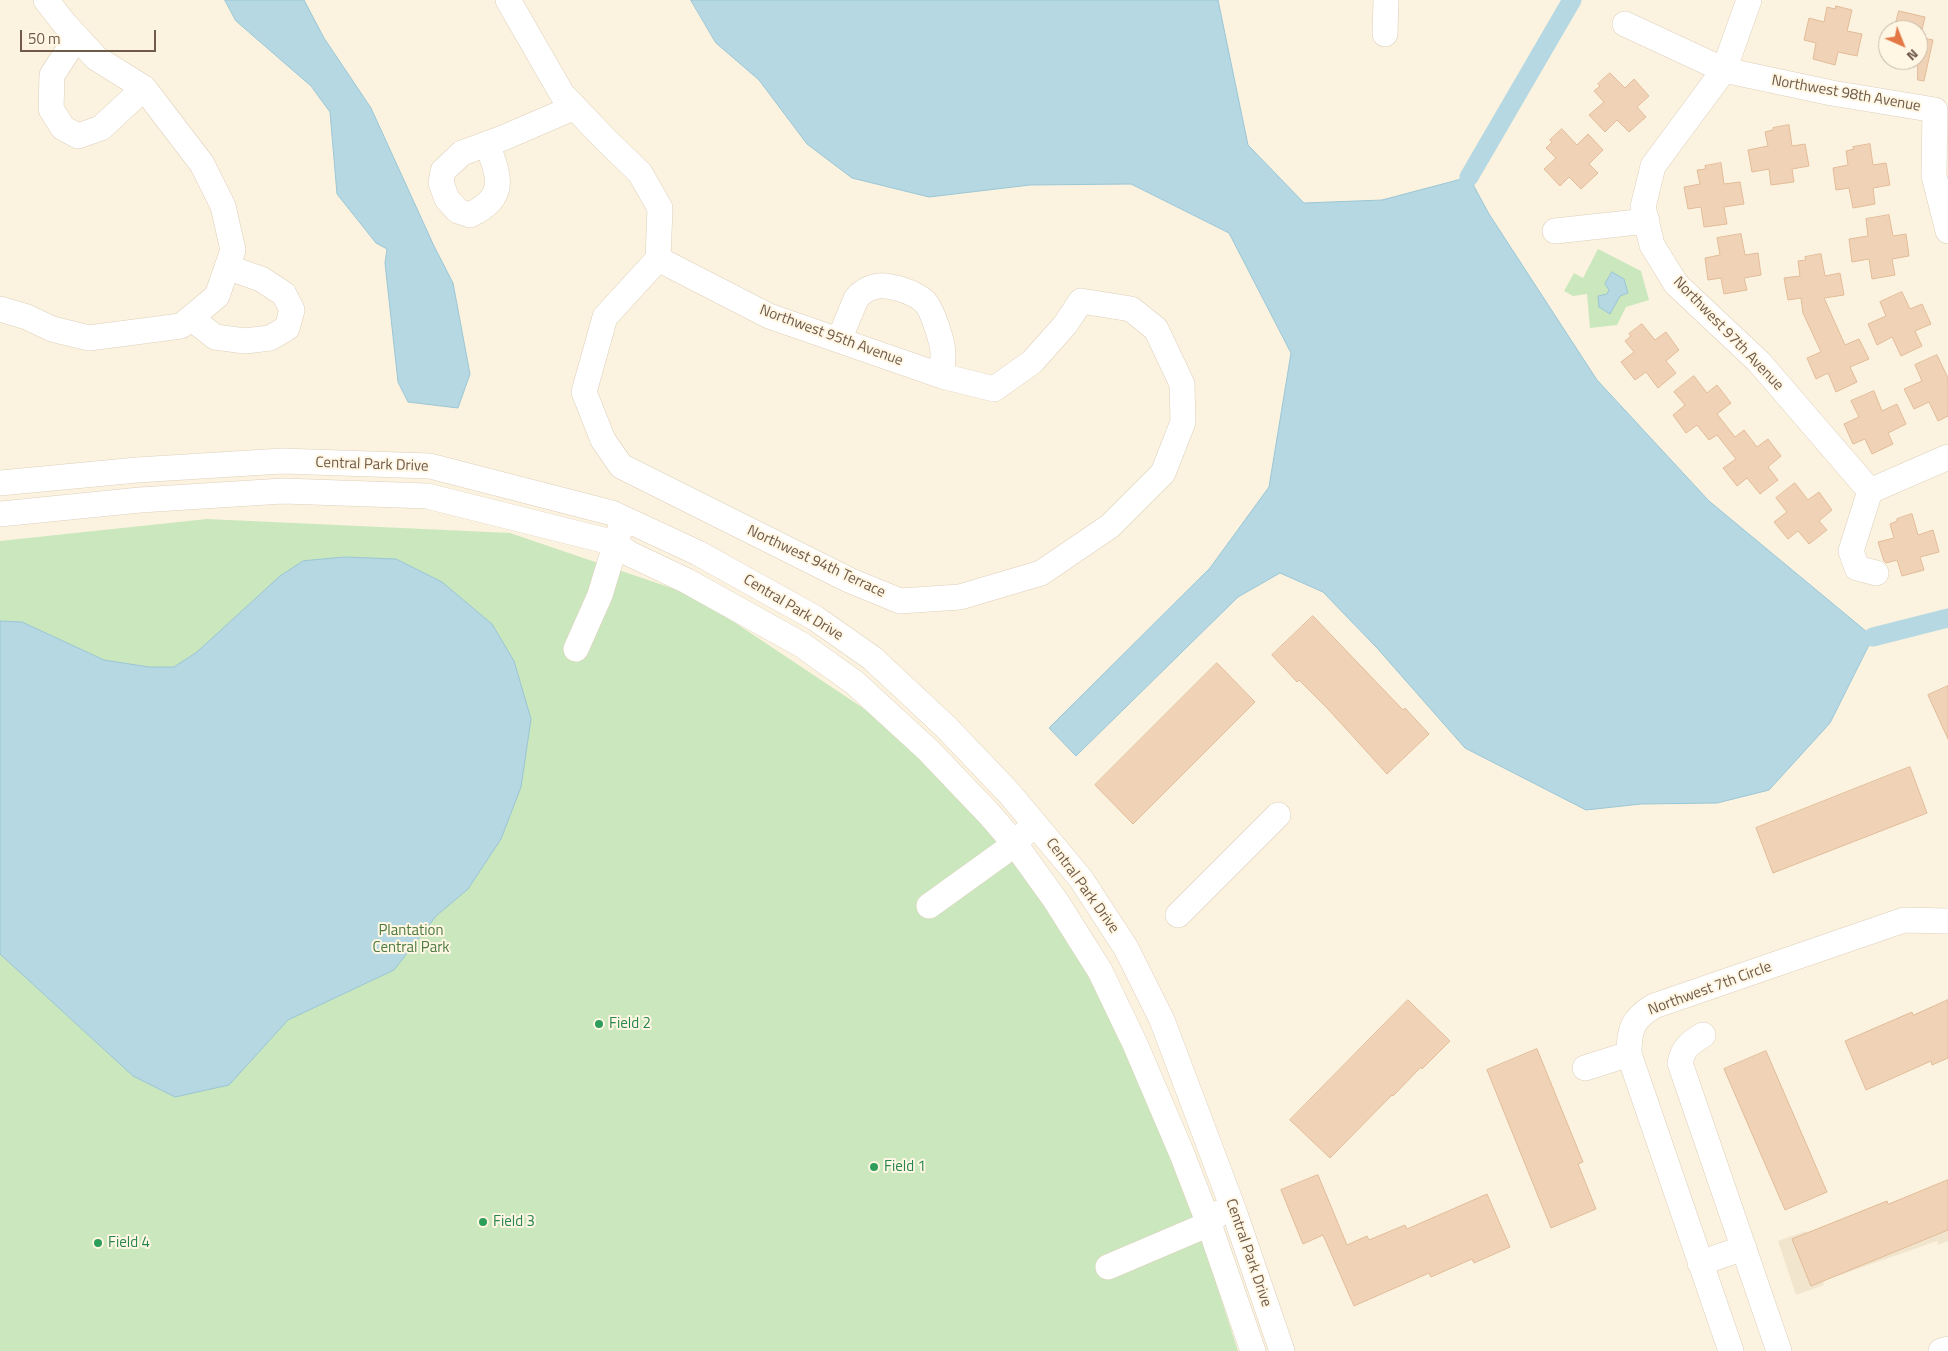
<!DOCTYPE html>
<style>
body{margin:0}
#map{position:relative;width:1948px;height:1351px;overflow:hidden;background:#fbf3df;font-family:"Titillium Web",sans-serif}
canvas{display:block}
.north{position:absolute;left:1878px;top:20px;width:50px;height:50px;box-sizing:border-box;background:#fff7e4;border:1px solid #c6b8a6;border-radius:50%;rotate:136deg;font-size:14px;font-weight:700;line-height:20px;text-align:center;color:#705a48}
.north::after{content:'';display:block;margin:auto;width:18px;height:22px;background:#e37846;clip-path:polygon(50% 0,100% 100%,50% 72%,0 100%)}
.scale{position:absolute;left:20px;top:30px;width:136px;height:22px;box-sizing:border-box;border:2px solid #705a48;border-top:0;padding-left:6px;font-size:15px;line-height:18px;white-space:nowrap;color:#705a48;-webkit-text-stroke:4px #fff7e4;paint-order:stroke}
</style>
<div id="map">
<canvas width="1948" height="1351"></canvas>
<div class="north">N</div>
<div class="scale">50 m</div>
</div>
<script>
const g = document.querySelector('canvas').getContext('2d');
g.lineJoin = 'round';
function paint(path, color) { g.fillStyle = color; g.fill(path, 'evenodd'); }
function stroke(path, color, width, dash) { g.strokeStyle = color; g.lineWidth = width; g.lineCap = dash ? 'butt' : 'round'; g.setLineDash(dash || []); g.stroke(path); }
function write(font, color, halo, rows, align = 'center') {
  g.font = font + ' "Titillium Web",sans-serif'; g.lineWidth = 4; g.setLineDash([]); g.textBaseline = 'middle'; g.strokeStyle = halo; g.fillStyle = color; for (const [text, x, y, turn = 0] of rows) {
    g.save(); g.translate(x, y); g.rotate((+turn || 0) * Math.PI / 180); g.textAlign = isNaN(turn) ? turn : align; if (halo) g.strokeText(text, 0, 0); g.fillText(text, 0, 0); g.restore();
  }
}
paint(new Path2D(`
 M 1948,1198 L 1948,1241 L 1938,1245 L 1937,1241 L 1823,1281 L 1824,1285 L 1796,1295 L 1778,1241 L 1806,1231 L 1807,1234 Z`), '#f2e5ce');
paint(new Path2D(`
 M 1598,249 L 1641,271 L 1649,300 L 1626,307 L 1617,325 L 1590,328 L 1587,294 L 1573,296 L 1564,291 L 1574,273 L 1583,278 Z
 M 207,519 L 510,533 L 695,596 L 878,718 L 1003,839 L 1094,976 L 1189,1199 L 1238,1351 L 0,1351 L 0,541 Z`), '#cbe7be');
const water = new Path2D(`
 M 225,0 L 304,0 L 324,38 L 371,108 L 434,246 L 453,283 L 470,374 L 458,408 L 408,402 L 398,382 L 385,263 L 387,249 L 376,243 L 337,194 L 330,112 L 311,86 L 236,21 Z
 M 691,0 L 1218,0 L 1248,145 L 1304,203 L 1382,200 L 1469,177 L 1489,214 L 1597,380 L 1709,501 L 1873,637 L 1830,723 L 1769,790 L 1717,803 L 1641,804 L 1586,810 L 1465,748 L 1377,648 L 1323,592 L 1280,573 L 1238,597 L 1076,756 L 1049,728 L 1210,568 L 1269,487 L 1291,353 L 1229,233 L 1131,184 L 1030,185 L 929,197 L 852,178 L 807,144 L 759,80 L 716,43 Z
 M 1612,272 L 1624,279 L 1628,293 L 1620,296 L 1610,314 L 1599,307 L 1598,296 L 1607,294 L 1609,290 L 1605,284 Z
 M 345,557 L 396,559 L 442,582 L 492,624 L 514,661 L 531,719 L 521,787 L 501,839 L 468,889 L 436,916 L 394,970 L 288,1020 L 229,1085 L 175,1097 L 133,1076 L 0,954 L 0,621 L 22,622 L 104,660 L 149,667 L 174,667 L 197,652 L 280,576 L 303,561 Z`);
paint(water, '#b5d8e3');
stroke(water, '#9bc6d5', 1);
stroke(new Path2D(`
 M 1469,177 L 1572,0
 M 1873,637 L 1948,618`), '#b5d8e3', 19);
const building = new Path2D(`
 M 1836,6 L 1852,10 L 1847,31 L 1862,34 L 1857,56 L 1838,52 L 1835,65 L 1813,59 L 1816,43 L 1804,40 L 1809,18 L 1824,22 L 1827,7 L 1835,9 Z
 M 1899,11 L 1925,17 L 1922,30 L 1894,30 Z
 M 1918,37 L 1933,40 L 1924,81 L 1918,80 Z
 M 1610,73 L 1625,88 L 1634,79 L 1649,96 L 1637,107 L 1646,117 L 1629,132 L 1617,120 L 1605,132 L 1589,115 L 1604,102 L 1594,91 L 1600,86 L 1598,84 Z
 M 1789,125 L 1792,146 L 1805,144 L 1809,166 L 1792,169 L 1794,182 L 1771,185 L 1769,169 L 1752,172 L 1748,150 L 1768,146 L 1765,132 L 1773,130 L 1773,128 Z
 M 1562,129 L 1577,145 L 1588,134 L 1603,150 L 1589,164 L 1598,173 L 1581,189 L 1569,177 L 1560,186 L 1544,169 L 1556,158 L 1546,148 L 1552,142 L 1550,140 Z
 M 1870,144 L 1873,165 L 1886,163 L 1890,185 L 1873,188 L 1875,204 L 1853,208 L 1849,188 L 1836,190 L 1833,168 L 1848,165 L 1846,151 L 1854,149 L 1853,147 Z
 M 1721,163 L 1724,184 L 1740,182 L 1744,204 L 1724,207 L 1727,224 L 1704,227 L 1701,207 L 1688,209 L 1684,187 L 1700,184 L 1697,170 L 1706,169 L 1705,166 Z
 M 1889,215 L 1893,236 L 1906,234 L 1909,256 L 1892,259 L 1895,275 L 1872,279 L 1869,259 L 1852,262 L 1849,239 L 1868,236 L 1866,219 Z
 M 1741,234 L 1745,255 L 1758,253 L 1761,275 L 1744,278 L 1747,290 L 1724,294 L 1721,278 L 1708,280 L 1705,258 L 1720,255 L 1717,238 Z
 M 1821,254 L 1825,276 L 1840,273 L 1844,295 L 1824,298 L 1845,345 L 1859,339 L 1869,359 L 1850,367 L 1857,382 L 1836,392 L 1828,373 L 1816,379 L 1807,358 L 1821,352 L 1803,313 L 1801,298 L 1788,300 L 1784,278 L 1800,276 L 1798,261 L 1806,260 L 1805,257 Z
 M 1902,292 L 1910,309 L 1922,304 L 1931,324 L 1915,331 L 1922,346 L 1901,356 L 1892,337 L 1877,345 L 1868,324 L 1886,316 L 1880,302 Z
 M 1642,324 L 1655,340 L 1666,332 L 1679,350 L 1666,361 L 1676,373 L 1658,388 L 1646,372 L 1635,380 L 1621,362 L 1634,352 L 1625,341 L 1631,336 L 1629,334 Z
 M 1937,355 L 1948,378 L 1948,416 L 1938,421 L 1929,402 L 1914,409 L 1904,389 L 1922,381 L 1915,365 Z
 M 1694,376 L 1707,393 L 1717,385 L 1731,403 L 1717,414 L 1735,437 L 1744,430 L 1757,447 L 1768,439 L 1781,456 L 1768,467 L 1778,480 L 1760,494 L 1747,478 L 1737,486 L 1723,468 L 1736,459 L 1717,435 L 1709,440 L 1697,425 L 1686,433 L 1673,415 L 1685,405 L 1674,392 Z
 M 1874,391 L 1882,411 L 1897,404 L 1906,424 L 1888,433 L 1893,444 L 1872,454 L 1865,439 L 1853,444 L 1844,424 L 1859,417 L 1851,401 Z
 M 1795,483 L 1808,500 L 1819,492 L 1832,510 L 1819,521 L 1827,530 L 1809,544 L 1798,531 L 1788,539 L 1774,522 L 1787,512 L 1776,498 Z
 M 1912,514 L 1918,535 L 1933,530 L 1939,552 L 1920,557 L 1924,570 L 1902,576 L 1897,560 L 1886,563 L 1884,561 L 1878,542 L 1894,538 L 1890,524 L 1897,521 L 1897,519 Z
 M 1313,616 L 1403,710 L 1405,708 L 1429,734 L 1387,774 L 1328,709 L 1299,680 L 1297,682 L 1272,655 Z
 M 1217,663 L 1255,702 L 1133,824 L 1095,785 Z
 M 1948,686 L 1948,739 L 1928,695 Z
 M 1910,767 L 1927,813 L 1773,873 L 1756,828 Z
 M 1408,1000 L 1450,1041 L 1422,1069 L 1421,1067 L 1393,1096 L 1392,1095 L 1330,1158 L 1290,1120 Z
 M 1948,1000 L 1948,1058 L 1932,1065 L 1931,1061 L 1866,1090 L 1845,1041 L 1912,1012 L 1913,1015 Z
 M 1537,1049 L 1583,1162 L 1578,1164 L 1596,1209 L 1551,1228 L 1487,1070 Z
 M 1766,1051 L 1827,1192 L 1785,1210 L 1724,1069 Z
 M 1318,1175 L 1347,1245 L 1367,1236 L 1369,1240 L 1405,1225 L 1407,1229 L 1487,1194 L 1510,1247 L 1474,1263 L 1472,1259 L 1431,1277 L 1429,1273 L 1354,1306 L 1323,1235 L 1303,1244 L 1281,1190 Z
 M 1948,1180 L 1948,1230 L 1811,1286 L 1792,1239 L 1887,1201 L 1888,1204 Z`);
paint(building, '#f0d3b7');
stroke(building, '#e2bb98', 1);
const minor = new Path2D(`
 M 508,0 L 562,94 L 605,139 L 640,173 L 660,208 L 658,259 L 769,316 L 942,376 L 994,389 L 1032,362 L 1065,325 L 1081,301 L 1131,309 L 1156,329 L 1182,384 L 1183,422 L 1163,473 L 1110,526 L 1041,573 L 960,597 L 900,601 L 849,580 L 621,466 L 603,440 L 584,392 L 605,317 L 658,259
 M 1749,0 L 1724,70 L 1653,166 L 1643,207 L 1652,245 L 1676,284 L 1759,362 L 1870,491
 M 1625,24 L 1724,70 L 1832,93 L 1935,110 L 1934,176 L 1948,231
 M 1385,34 L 1386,0
 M 77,37 L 52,75 L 51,109 L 63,128 L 78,136 L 101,128 L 144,88
 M 487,144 C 500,178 507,197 470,215 L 458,211 L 447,199 L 441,183 L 443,171 L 462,153 L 503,138 L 575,107
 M 1555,231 L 1647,221
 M 0,309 L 27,317 L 52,329 L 89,338 L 181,326 L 217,296 L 233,250 L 223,206 L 202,164 L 144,88 L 96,58 L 64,23 L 46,0
 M 191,318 L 215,337 L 245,341 L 270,338 L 287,328 L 292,310 L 284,294 L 261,279 L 227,267
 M 839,340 L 856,299 C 863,290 874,285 886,286 C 900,288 914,292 925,302 C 932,309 943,343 943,353 C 943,361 942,369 942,376
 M 0,483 L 137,470 L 282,461 L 430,466 L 612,513 L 698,553 L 815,618 L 872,658 L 946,727 L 1009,793 L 1081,879 L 1126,948 L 1162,1020 L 1234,1211 L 1282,1351
 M 1870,491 L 1851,551 L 1857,568 L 1876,573
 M 1870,491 L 1948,457
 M 0,514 L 140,500 L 283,491 L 427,496 L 615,543 L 628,553 L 687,581 L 802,645 L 855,683 L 928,750 L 990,815 L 1015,844 L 1056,901 L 1100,971 L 1135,1044 L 1182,1154 L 1209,1224 L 1253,1351
 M 576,649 L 600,595 L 620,529
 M 929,906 L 1015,844 L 1026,832
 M 1178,915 L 1278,815
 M 1703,1035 C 1690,1043 1683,1048 1680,1063 L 1779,1351
 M 1585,1068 L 1629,1054
 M 1700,1263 L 1744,1248
 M 1108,1267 L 1209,1224 L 1219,1213
 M 1731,1351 L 1629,1054 C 1629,1030 1632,1019 1654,1006 L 1904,920 L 1948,921
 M 1941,1351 L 1948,1349`);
stroke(minor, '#decfbb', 26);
stroke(minor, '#fff', 25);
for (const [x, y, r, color] of [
 [599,1024,5,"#2e9e5b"],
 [874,1167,5,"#2e9e5b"],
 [483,1222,5,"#2e9e5b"],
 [98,1243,5,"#2e9e5b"]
]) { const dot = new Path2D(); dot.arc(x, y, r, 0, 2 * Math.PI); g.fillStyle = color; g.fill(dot); stroke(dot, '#fff7e4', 2); }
write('15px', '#705a48', '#fff7e4', [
 ["Northwest 98th Avenue",1846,94,10],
 ["Northwest 97th Avenue",1728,334,46],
 ["Northwest 95th Avenue",831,336,20],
 ["Central Park Drive",372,465,2],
 ["Northwest 94th Terrace",816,562,25],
 ["Central Park Drive",793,608,31],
 ["Central Park Drive",1082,886,54],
 ["Northwest 7th Circle",1710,989,-20],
 ["Central Park Drive",1248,1253,71]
]);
write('15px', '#4f7b43', '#fff7e4', [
 ["Plantation",411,931],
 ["Central Park",411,948]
]);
write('15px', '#27864d', '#fff7e4', [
 ["Field 2",609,1024],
 ["Field 1",884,1167],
 ["Field 3",493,1222],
 ["Field 4",108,1243]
], 'left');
</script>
